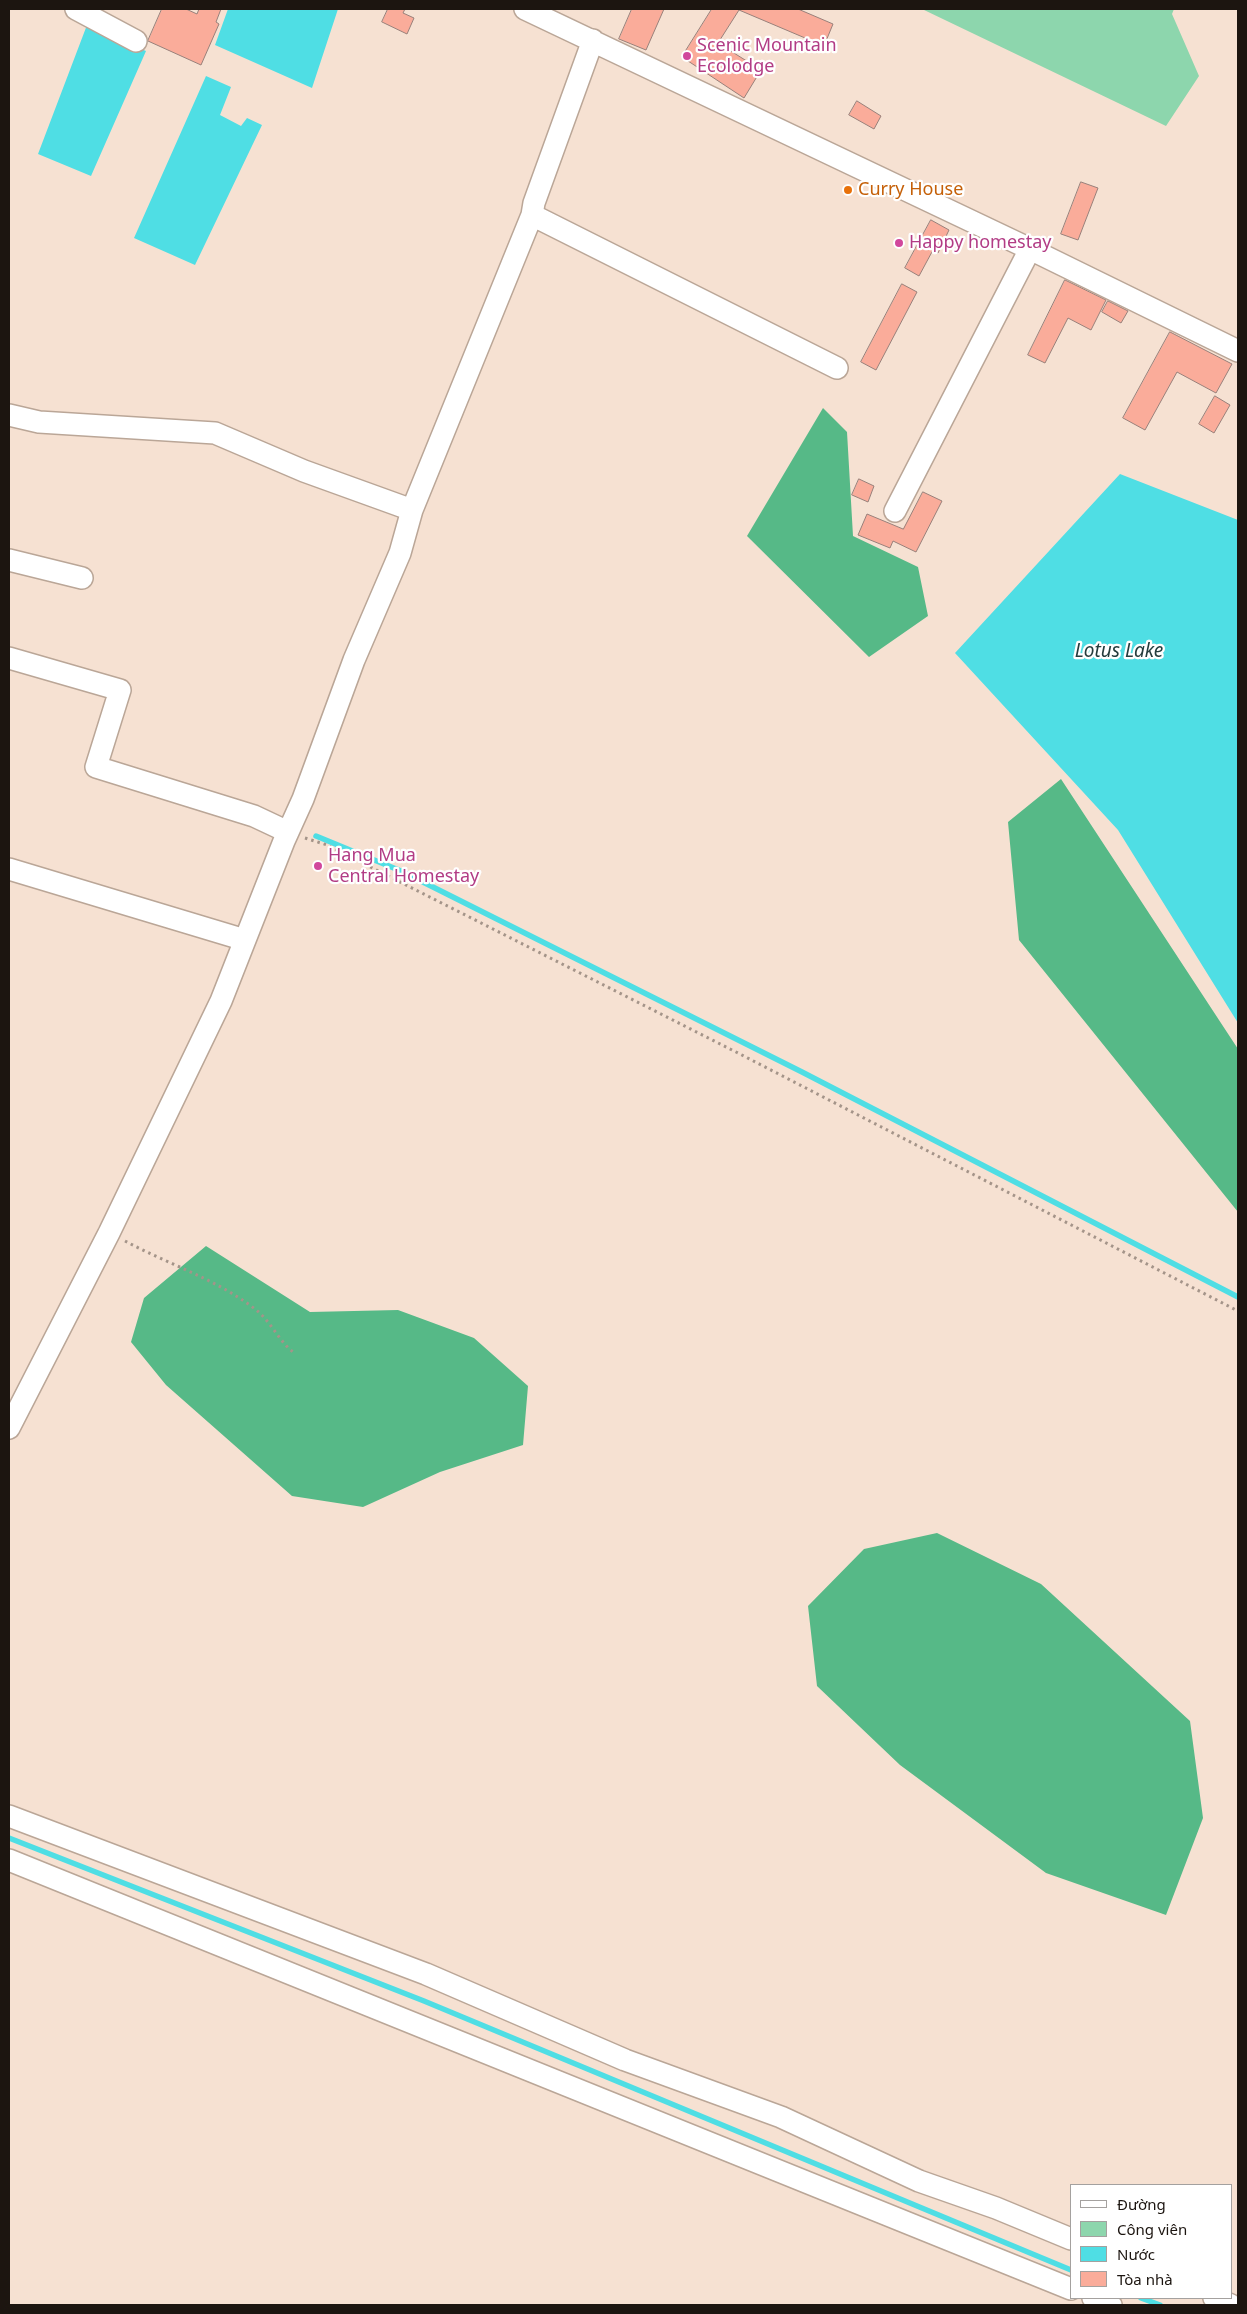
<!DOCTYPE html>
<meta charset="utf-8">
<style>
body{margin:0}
#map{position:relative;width:1247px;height:2314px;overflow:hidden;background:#f6e1d2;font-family:"Noto Sans",sans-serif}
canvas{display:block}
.frame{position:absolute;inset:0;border:10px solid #1c1510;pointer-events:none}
.legend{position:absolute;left:1070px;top:2184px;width:162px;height:115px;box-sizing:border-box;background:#fff;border:1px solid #a4a19f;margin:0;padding:6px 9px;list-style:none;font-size:15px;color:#1c1510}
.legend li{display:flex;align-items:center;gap:10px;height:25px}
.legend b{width:25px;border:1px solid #a4a19f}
</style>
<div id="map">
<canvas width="1247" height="2314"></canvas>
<div class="frame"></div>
<ul class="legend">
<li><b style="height:6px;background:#fff"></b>Đường</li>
<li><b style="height:14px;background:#8dd6ad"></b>Công viên</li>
<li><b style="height:14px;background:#4fdee4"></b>Nước</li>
<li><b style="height:14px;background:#faac9a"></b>Tòa nhà</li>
</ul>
</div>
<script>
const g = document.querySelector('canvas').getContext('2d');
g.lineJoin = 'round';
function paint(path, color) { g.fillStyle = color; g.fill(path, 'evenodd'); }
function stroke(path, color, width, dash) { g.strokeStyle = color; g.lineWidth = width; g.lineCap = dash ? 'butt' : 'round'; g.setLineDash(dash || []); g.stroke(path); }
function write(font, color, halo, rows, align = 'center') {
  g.font = font + ' "Noto Sans",sans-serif'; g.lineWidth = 4.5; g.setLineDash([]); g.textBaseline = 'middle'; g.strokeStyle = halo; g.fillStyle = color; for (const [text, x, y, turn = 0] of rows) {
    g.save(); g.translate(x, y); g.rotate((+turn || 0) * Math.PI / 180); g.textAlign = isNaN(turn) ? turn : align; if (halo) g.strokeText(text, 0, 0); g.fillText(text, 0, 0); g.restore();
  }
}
paint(new Path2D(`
 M 922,9 L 1174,9 L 1172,14 L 1199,76 L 1166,126 Z`), '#8dd6ad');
paint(new Path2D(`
 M 823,408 L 847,432 L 853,536 L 918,567 L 928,616 L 869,657 L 747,536 Z
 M 1061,779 L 1238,1049 L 1238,1212 L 1019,940 L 1008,822 Z
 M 206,1246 L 310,1312 L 398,1310 L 474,1338 L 528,1386 L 523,1445 L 440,1472 L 363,1507 L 292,1496 L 166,1385 L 131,1342 L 144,1298 Z
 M 937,1533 L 1041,1584 L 1190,1721 L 1203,1818 L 1166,1915 L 1046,1873 L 900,1765 L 817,1686 L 808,1606 L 864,1549 Z`), '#56b987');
paint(new Path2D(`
 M 228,9 L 338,9 L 312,88 L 215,45 Z
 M 87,25 L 146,51 L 91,176 L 38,154 Z
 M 206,76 L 231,87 L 220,115 L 241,126 L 247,118 L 262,125 L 195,265 L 134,238 Z
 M 1120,474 L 1238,520 L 1238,1023 L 1118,830 L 955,653 Z`), '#4fdee4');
stroke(new Path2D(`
 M 316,836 L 401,871 L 802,1072 L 1238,1297
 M 9,1838 L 424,2001 L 1071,2270
 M 1141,2298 L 1160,2305`), '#4fdee4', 5.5);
const building = new Path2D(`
 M 162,9 L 186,9 L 197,14 L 199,9 L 221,9 L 216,22 L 219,24 L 201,65 L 148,41 Z
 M 388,9 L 405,9 L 403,13 L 414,18 L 407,34 L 382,22 Z
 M 632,9 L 664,9 L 646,50 L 619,39 Z
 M 712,9 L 798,9 L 833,24 L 824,46 L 739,10 L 718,43 L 761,70 L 744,98 L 682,57 Z
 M 857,101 L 881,116 L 874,129 L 849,115 Z
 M 1081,182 L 1098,188 L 1078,240 L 1061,234 Z
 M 931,220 L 949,230 L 938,253 L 933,250 L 919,276 L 905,268 Z
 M 1065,280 L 1106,300 L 1091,330 L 1068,318 L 1045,363 L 1028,355 Z
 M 902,284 L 917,292 L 876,370 L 861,362 Z
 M 1108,301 L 1128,311 L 1121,323 L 1102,312 Z
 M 1170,332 L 1232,364 L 1216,393 L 1177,372 L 1145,430 L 1123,418 Z
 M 1215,396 L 1230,405 L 1214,433 L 1199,424 Z
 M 859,479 L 874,486 L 868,502 L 852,495 Z
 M 923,492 L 942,501 L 916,552 L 893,541 L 890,548 L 858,535 L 867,514 L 903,529 Z`);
paint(building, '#faac9a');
stroke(building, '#98807a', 1);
const minor = new Path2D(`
 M 76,9 L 136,41
 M 525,9 L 1030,249 L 1238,351
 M 532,215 L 837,368
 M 9,415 L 39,422 L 215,433 L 304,471 L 412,510
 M 895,511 L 1030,249
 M 9,560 L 82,578
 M 9,658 L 120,690 L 96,767 L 254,816 L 288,832
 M 9,869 L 245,940
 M 9,1428 L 109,1233 L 221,1001 L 284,841 L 303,799 L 354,660 L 400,553 L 412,510 L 532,215 L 534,203 L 593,40
 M 9,1816 L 426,1974 L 625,2060 L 781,2117 L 919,2181 L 996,2208 L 1071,2239
 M 9,1860 L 1071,2289
 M 1093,2298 L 1111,2305
 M 1214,2298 L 1231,2305`);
stroke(minor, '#baa697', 24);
stroke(new Path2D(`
 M 305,838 L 327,845 L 736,1052 L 1238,1311
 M 125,1241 C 168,1264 216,1279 255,1309 C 270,1320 278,1340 293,1352`), '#a49489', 3, [2.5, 4]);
stroke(minor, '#fff', 21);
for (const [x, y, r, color] of [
 [687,56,5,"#d1479c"],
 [848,190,5,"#e8710a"],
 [899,243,5,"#d1479c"],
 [318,866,5,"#d1479c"]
]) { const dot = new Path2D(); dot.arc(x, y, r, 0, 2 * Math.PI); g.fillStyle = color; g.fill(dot); stroke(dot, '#fff', 2); }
write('18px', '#b23c85', '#fff', [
 ["Scenic Mountain",697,46],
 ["Ecolodge",697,67],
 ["Happy homestay",909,243],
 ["Hang Mua",328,856],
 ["Central Homestay",328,877]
], 'left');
write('18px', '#c56008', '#fff', [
 ["Curry House",858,190]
], 'left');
write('italic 19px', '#253d3e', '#fff', [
 ["Lotus Lake",1119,652]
]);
</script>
